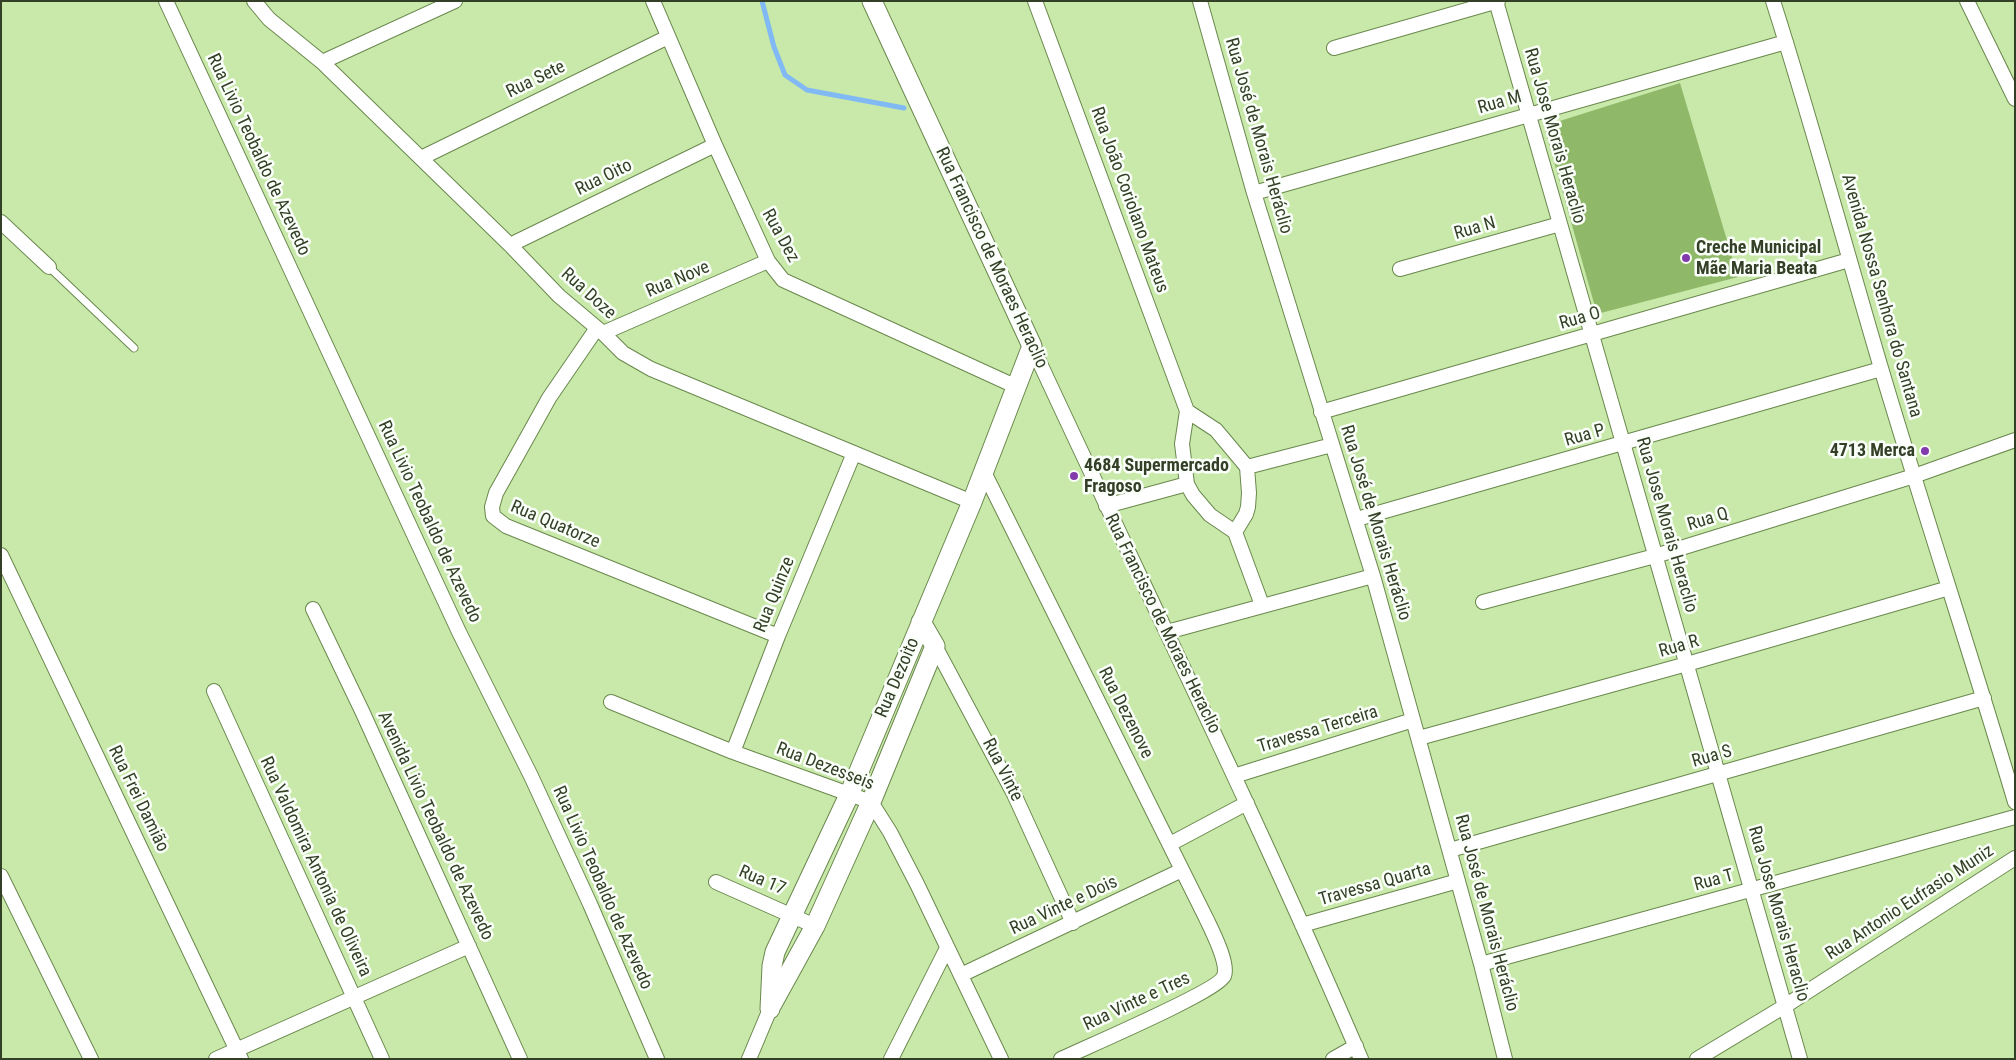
<!DOCTYPE html>
<meta charset="utf-8">
<style>
body{margin:0}
#map{position:relative;width:2016px;height:1060px;overflow:hidden;background:#c8e9aa;font-family:"Roboto Condensed",sans-serif}
canvas{display:block}
.frame{position:absolute;inset:0;border:2px solid #334027;pointer-events:none}
</style>
<div id="map">
<canvas width="2016" height="1060"></canvas>
<div class="frame"></div>
</div>
<script>
const g = document.querySelector('canvas').getContext('2d');
g.lineJoin = 'round';
function paint(path, color) { g.fillStyle = color; g.fill(path, 'evenodd'); }
function stroke(path, color, width, dash) { g.strokeStyle = color; g.lineWidth = width; g.lineCap = dash ? 'butt' : 'round'; g.setLineDash(dash || []); g.stroke(path); }
function write(font, color, halo, rows, align = 'center') {
  g.font = font + ' "Roboto Condensed",sans-serif'; g.lineWidth = 5; g.setLineDash([]); g.textBaseline = 'middle'; g.strokeStyle = halo; g.fillStyle = color; for (const [text, x, y, turn = 0] of rows) {
    g.save(); g.translate(x, y); g.rotate((+turn || 0) * Math.PI / 180); g.textAlign = isNaN(turn) ? turn : align; if (halo) g.strokeText(text, 0, 0); g.fillText(text, 0, 0); g.restore();
  }
}
paint(new Path2D(`
 M 1680,83 L 1738,277 L 1597,314 L 1544,126 Z`), '#90b869');
stroke(new Path2D(`
 M 762,1 L 774,47 L 785,75 L 807,90 L 904,108`), '#81b9f4', 5);
const lane = new Path2D(`
 M 49,267 L 134,348`);
const street = new Path2D(`
 M 166,1 L 459,632 L 531,776 L 590,904 L 657,1059
 M 254,1 L 269,19 L 322,62 L 510,245 L 559,296 L 603,333 L 623,353 L 651,369 L 972,502
 M 653,1 L 715,145 L 768,261 L 783,280 L 1017,387
 M 1035,1 L 1187,411 L 1182,444 L 1187,484 L 1193,495 L 1210,515 L 1235,532 L 1262,605
 M 1200,1 L 1254,193 L 1373,576 L 1481,964 L 1505,1059
 M 1496,1 L 1800,1059
 M 1773,1 C 1812,123 1845,246 1881,368 C 1924,513 1972,657 2015,802
 M 1967,1 L 2015,99
 M 1334,48 L 1498,1
 M 322,62 L 455,1
 M 421,158 L 668,37
 M 1254,193 L 1786,42
 M 1,222 L 49,267
 M 510,245 L 715,145
 M 1400,269 L 1560,224
 M 597,328 L 549,398 L 529,434 L 496,493 L 492,507 L 493,516 L 506,526 L 778,636
 M 603,333 L 768,261
 M 1032,346 C 1142,584 1258,818 1361,1059
 M 1187,411 L 1216,430 L 1247,467 L 1249,493 L 1248,507 L 1246,514 L 1235,532
 M 1321,412 L 1849,260
 M 1247,467 L 1332,445
 M 984,472 L 1206,918 C 1212,931 1229,963 1224,976 C 1218,991 1084,1048 1061,1059
 M 1106,506 L 1187,484
 M 1357,519 L 1881,369
 M 1,555 L 241,1059
 M 1483,602 L 1655,556 L 1914,476 L 2015,440
 M 313,609 L 362,711 L 520,1059
 M 1167,632 L 1373,576
 M 935,646 L 1014,794 L 1073,923
 M 214,691 L 382,1059
 M 611,702 L 733,752 L 871,802 L 890,832 L 917,884 L 1001,1059
 M 1419,738 L 1687,664 L 1949,588
 M 733,752 L 778,636 L 854,453
 M 1234,776 L 1413,720
 M 1170,844 L 1247,803
 M 1450,850 L 1984,698
 M 1,876 L 91,1059
 M 716,882 L 815,926
 M 1302,925 L 1458,881
 M 1481,964 L 2015,817
 M 961,975 L 1182,870
 M 216,1059 L 469,946
 M 749,1059 L 770,1009
 M 891,1059 L 947,948
 M 1333,1059 L 1356,1046
 M 1697,1059 L 1785,1006 L 2015,858`);
const secondary = new Path2D(`
 M 771,1006 L 815,926 L 871,802 L 935,646 L 921,622
 M 770,1009 L 772,966 L 775,952 L 849,795 L 972,502 L 1032,346 L 872,1`);
stroke(lane, '#6a884d', 9);
stroke(street, '#6a884d', 16);
stroke(secondary, '#6a884d', 21);
stroke(lane, '#fff', 7);
stroke(street, '#fff', 14);
stroke(secondary, '#fff', 19);
for (const [x, y, r, color] of [
 [1686,258,5,"#823aac"],
 [1925,451,5,"#823aac"],
 [1074,476,5,"#823aac"]
]) { const dot = new Path2D(); dot.arc(x, y, r, 0, 2 * Math.PI); g.fillStyle = color; g.fill(dot); stroke(dot, '#fbfff9', 2); }
write('18px', '#334027', '#fbfff9', [
 ["Rua Sete",536,80,-26],
 ["Rua M",1500,103,-16],
 ["Rua José de Morais Heráclio",1258,136,74],
 ["Rua Jose Morais Heraclio",1554,136,74],
 ["Rua Livio Teobaldo de Azevedo",258,155,65],
 ["Rua Oito",604,178,-26],
 ["Rua João Coriolano Mateus",1129,200,70],
 ["Rua N",1475,229,-16],
 ["Rua Dez",780,236,61],
 ["Rua Francisco de Moraes Heraclio",991,258,65],
 ["Rua Nove",678,280,-23],
 ["Rua Doze",588,294,42],
 ["Avenida Nossa Senhora do Santana",1881,296,74],
 ["Rua O",1580,319,-16],
 ["Rua P",1585,436,-16],
 ["Rua Q",1708,520,-17],
 ["Rua Livio Teobaldo de Azevedo",429,522,65],
 ["Rua José de Morais Heráclio",1375,523,73],
 ["Rua Quatorze",555,525,23],
 ["Rua Jose Morais Heraclio",1666,525,74],
 ["Rua Quinze",775,595,-68],
 ["Rua Francisco de Moraes Heraclio",1162,624,64],
 ["Rua R",1679,647,-16],
 ["Rua Dezoito",898,678,-67],
 ["Rua Dezenove",1125,713,63],
 ["Travessa Terceira",1318,730,-17],
 ["Rua S",1712,757,-16],
 ["Rua Dezesseis",825,767,21],
 ["Rua Vinte",1002,770,63],
 ["Rua Frei Damião",138,799,64],
 ["Avenida Livio Teobaldo de Azevedo",435,826,65],
 ["Rua Valdomira Antonia de Oliveira",315,867,65],
 ["Rua 17",762,881,23],
 ["Rua T",1714,881,-15],
 ["Travessa Quarta",1375,885,-16],
 ["Rua Livio Teobaldo de Azevedo",602,888,66],
 ["Rua Antonio Eufrasio Muniz",1910,903,-33],
 ["Rua Vinte e Dois",1064,906,-25],
 ["Rua José de Morais Heráclio",1486,913,75],
 ["Rua Jose Morais Heraclio",1778,914,74],
 ["Rua Vinte e Tres",1137,1002,-25]
]);
write('bold 18px', '#334027', '#fbfff9', [
 ["Creche Municipal",1696,248],
 ["Mãe Maria Beata",1696,269],
 ["4713 Merca",1915,451,"right"],
 ["4684 Supermercado",1084,466],
 ["Fragoso",1084,487]
], 'left');
</script>
